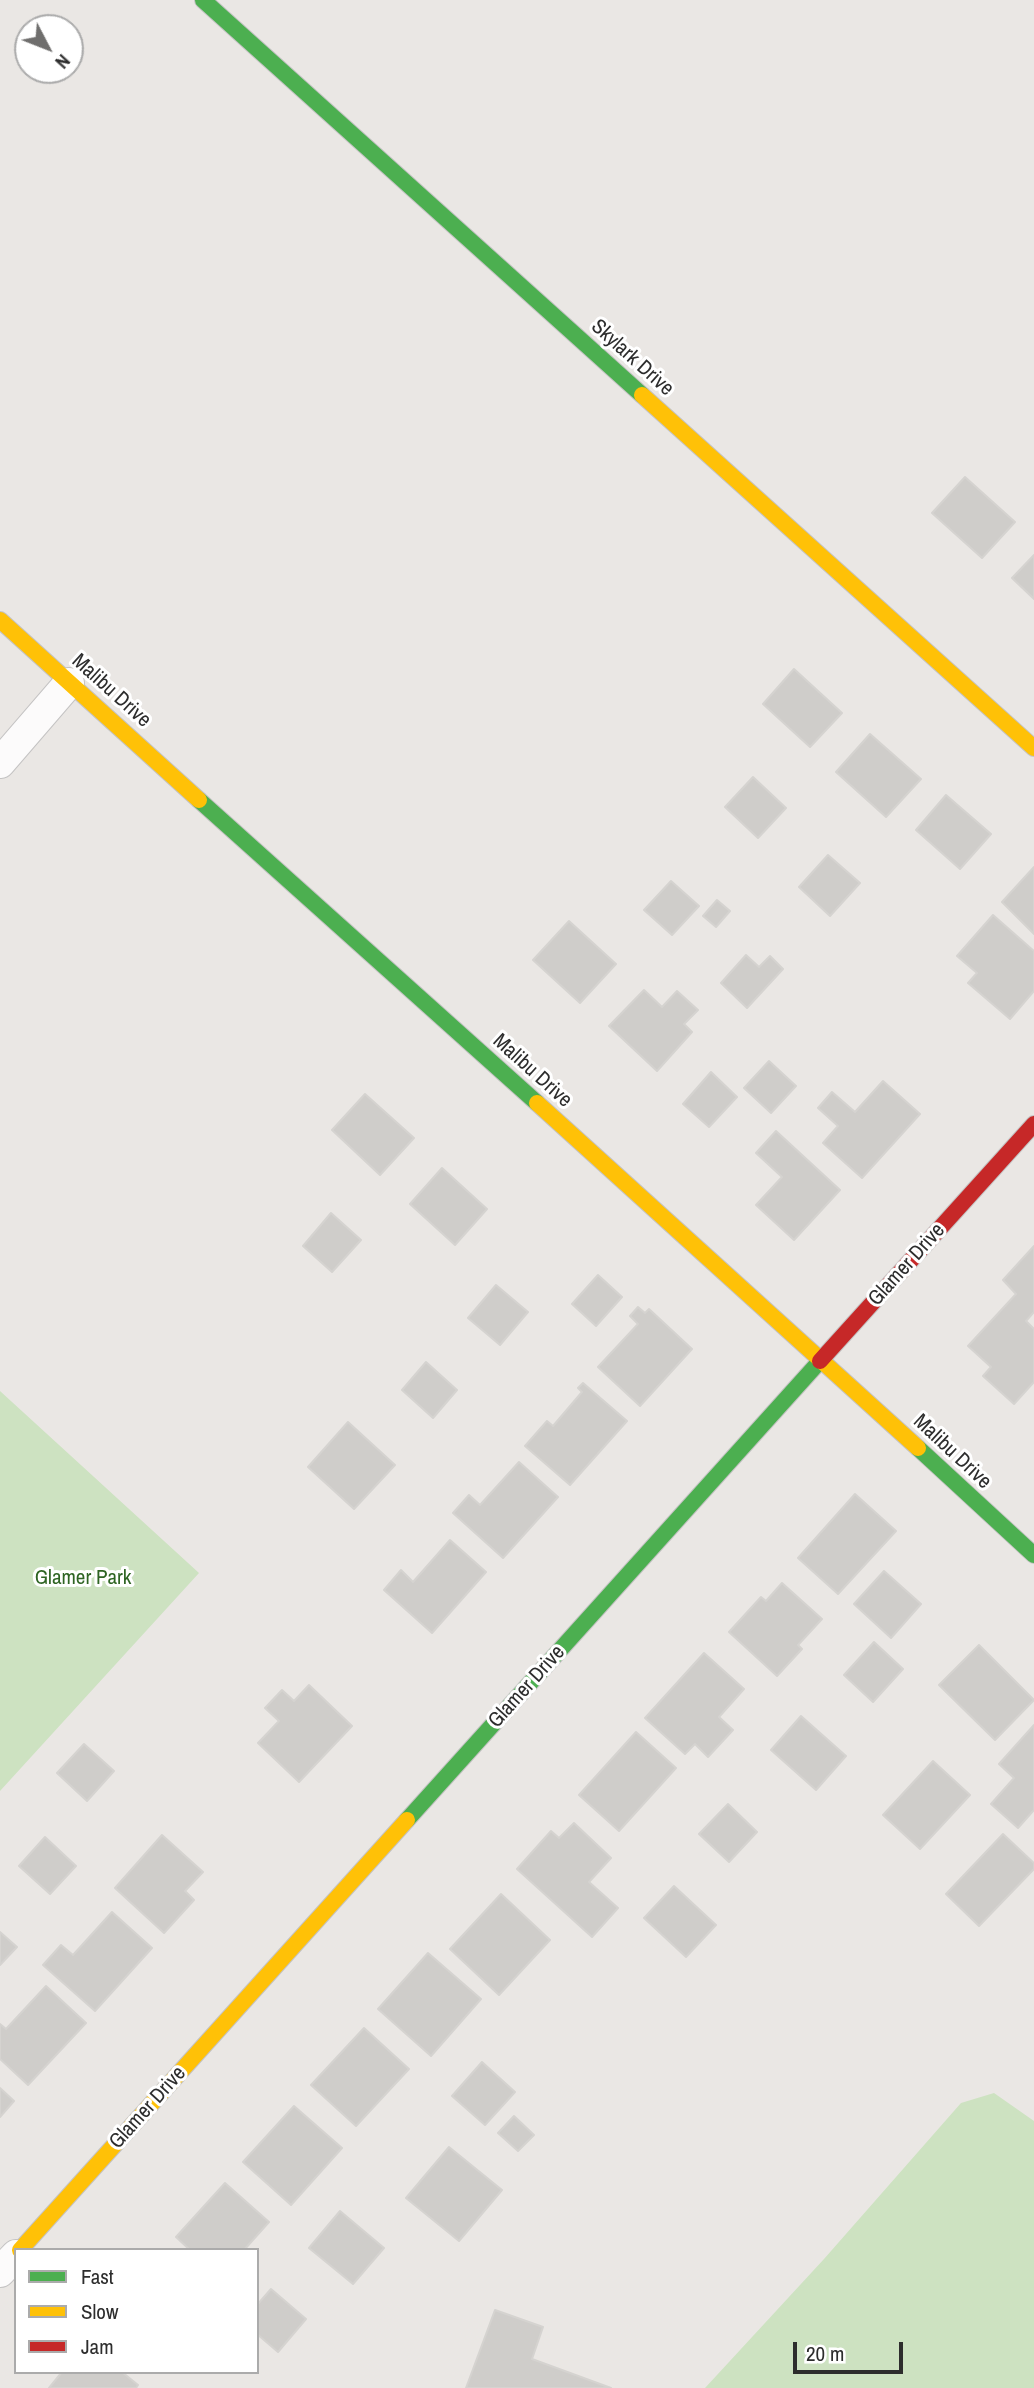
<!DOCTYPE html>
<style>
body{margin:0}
#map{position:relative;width:1034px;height:2388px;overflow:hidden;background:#eae7e4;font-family:"Archivo Narrow",sans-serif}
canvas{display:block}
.legend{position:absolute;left:14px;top:2248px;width:245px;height:126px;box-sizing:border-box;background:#fff;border:2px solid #ababab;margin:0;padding:9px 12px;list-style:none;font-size:21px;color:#2d2d2d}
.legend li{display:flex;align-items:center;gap:14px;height:35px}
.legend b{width:35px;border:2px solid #ababab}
.north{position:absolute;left:14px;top:14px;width:70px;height:70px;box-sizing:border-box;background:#fff;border:2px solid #ababab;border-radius:50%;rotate:132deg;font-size:19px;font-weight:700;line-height:28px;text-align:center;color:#2d2d2d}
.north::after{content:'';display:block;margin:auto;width:24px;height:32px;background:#6f6e6d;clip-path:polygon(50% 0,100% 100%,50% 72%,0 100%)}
.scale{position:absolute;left:793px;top:2342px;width:110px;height:32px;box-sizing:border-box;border:4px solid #2d2d2d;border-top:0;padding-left:9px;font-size:21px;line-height:24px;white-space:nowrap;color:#2d2d2d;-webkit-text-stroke:5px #fff;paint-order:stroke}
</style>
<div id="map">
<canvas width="1034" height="2388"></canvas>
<ul class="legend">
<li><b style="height:9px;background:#4caf50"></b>Fast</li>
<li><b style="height:9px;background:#ffc107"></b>Slow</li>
<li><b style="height:9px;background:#c62828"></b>Jam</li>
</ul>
<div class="north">N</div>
<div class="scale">20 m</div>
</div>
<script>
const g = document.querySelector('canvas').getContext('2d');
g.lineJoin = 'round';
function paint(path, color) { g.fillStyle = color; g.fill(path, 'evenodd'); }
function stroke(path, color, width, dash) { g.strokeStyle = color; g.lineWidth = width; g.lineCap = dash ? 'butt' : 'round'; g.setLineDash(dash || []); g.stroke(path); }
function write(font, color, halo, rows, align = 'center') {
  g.font = font + ' "Archivo Narrow",sans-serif'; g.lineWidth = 6; g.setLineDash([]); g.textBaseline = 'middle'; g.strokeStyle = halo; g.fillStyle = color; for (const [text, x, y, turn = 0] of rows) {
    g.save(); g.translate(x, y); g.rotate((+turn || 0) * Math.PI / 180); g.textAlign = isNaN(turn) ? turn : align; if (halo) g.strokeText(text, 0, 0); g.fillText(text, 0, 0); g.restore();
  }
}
paint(new Path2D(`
 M 0,1391 L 199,1573 L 0,1791 Z
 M 994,2093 L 1034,2121 L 1034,2388 L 705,2388 L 824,2259 L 961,2103 Z`), '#cde2c1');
const building = new Path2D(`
 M 965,477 L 1015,522 L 982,558 L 932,513 Z
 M 1034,555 L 1034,599 L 1012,578 Z
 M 794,669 L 842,713 L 810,747 L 763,704 Z
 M 870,734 L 921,779 L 886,817 L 836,772 Z
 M 753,777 L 786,808 L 758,838 L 725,807 Z
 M 946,795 L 991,834 L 960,869 L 916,830 Z
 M 828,855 L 860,883 L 830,916 L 799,887 Z
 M 1034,867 L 1034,934 L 1002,902 Z
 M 671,881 L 699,906 L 672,935 L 644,910 Z
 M 717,900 L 730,911 L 716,927 L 703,916 Z
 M 993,915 L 1034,951 L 1034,991 L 1010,1019 L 968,983 L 977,973 L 957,956 Z
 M 569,921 L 616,964 L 580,1003 L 533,960 Z
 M 746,955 L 759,967 L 770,956 L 783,969 L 747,1008 L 721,983 Z
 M 644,990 L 662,1007 L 677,991 L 698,1010 L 684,1024 L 692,1032 L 657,1071 L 609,1026 Z
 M 769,1061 L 796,1086 L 771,1113 L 744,1088 Z
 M 711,1072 L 737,1097 L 709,1127 L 683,1104 Z
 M 883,1081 L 920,1114 L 862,1178 L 823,1143 L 838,1126 L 818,1108 L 832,1092 L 855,1112 Z
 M 365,1094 L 414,1138 L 380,1175 L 332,1130 Z
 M 776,1131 L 840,1190 L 794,1240 L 756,1205 L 782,1177 L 756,1153 Z
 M 442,1168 L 487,1209 L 455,1245 L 410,1204 Z
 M 331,1213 L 361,1240 L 332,1272 L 303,1246 Z
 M 1034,1246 L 1034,1312 L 1026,1321 L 1034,1329 L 1034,1382 L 1014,1404 L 983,1376 L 991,1367 L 968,1346 L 1016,1294 L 1003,1280 Z
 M 598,1275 L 622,1297 L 596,1326 L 572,1304 Z
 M 496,1285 L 528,1312 L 500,1345 L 468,1318 Z
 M 638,1307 L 645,1313 L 649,1309 L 692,1349 L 640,1406 L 598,1367 L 638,1324 L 630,1316 Z
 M 426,1362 L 457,1390 L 433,1418 L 402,1390 Z
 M 583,1383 L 627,1421 L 570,1485 L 525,1446 L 547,1421 L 553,1426 L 582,1392 L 578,1388 Z
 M 348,1422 L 395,1465 L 354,1509 L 308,1467 Z
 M 519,1462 L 558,1497 L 503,1558 L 453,1513 L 469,1495 L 480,1505 Z
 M 855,1494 L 896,1531 L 838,1594 L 798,1558 Z
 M 450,1540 L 486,1572 L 432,1633 L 384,1590 L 401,1570 L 413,1582 Z
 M 884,1571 L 921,1604 L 891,1638 L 854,1604 Z
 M 782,1583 L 822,1619 L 798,1645 L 802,1649 L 777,1676 L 729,1632 L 761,1597 L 766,1601 Z
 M 874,1642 L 903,1669 L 873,1702 L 844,1675 Z
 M 979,1645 L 1034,1700 L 995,1740 L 939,1685 Z
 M 704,1653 L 744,1689 L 719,1717 L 733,1730 L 708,1757 L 695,1744 L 685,1754 L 645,1718 Z
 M 309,1685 L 352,1726 L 299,1782 L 258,1743 L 279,1721 L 265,1708 L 282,1690 L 294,1701 Z
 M 801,1716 L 846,1756 L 816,1790 L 771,1750 Z
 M 1034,1725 L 1034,1810 L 1018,1828 L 991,1804 L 1014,1778 L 999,1764 Z
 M 636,1732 L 676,1768 L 619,1831 L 579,1795 Z
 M 84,1744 L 114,1771 L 87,1801 L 57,1773 Z
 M 933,1761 L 970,1795 L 920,1849 L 883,1815 Z
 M 728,1804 L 757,1832 L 729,1862 L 699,1834 Z
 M 574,1823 L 611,1858 L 589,1882 L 618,1908 L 592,1937 L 517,1869 L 551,1831 L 559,1838 Z
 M 1003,1834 L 1034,1863 L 1034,1869 L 979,1926 L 946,1894 Z
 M 162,1835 L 203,1872 L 185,1891 L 194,1900 L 164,1933 L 115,1888 Z
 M 45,1837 L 76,1866 L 50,1894 L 19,1866 Z
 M 674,1886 L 716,1925 L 686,1957 L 644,1918 Z
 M 501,1894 L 550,1940 L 499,1995 L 450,1949 Z
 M 112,1912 L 152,1948 L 95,2011 L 43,1965 L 61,1945 L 73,1955 Z
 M 0,1932 L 17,1947 L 0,1965 Z
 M 428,1953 L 481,1999 L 431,2056 L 378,2009 Z
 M 46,1986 L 86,2023 L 28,2085 L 0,2059 L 0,2024 L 6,2029 Z
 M 364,2028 L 409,2069 L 356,2126 L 311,2085 Z
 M 482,2062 L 515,2092 L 485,2125 L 452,2096 Z
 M 0,2088 L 14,2101 L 0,2117 Z
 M 294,2106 L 342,2148 L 291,2205 L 243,2162 Z
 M 514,2116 L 534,2135 L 518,2151 L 498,2133 Z
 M 449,2147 L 502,2190 L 459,2241 L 406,2198 Z
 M 225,2183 L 269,2222 L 244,2250 L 190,2250 L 176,2237 Z
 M 340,2211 L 384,2248 L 353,2284 L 309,2248 Z
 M 271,2289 L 306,2319 L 278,2352 L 257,2334 L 257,2305 Z
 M 495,2310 L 543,2327 L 532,2359 L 611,2388 L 466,2388 Z
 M 62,2372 L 122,2372 L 138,2385 L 136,2388 L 49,2388 Z`);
paint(building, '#cfcdca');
stroke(building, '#d5d3d0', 2);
const street = new Path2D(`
 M 0,763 L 69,683
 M 0,2272 L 16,2255`);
const fast = new Path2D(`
 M 203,0 L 642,395
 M 199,800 L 537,1103
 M 918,1448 L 1034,1555
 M 407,1820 L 820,1361`);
const slow = new Path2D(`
 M 642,395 L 1034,748
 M 0,620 L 199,800
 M 537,1103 L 918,1448
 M 20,2250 L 407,1820`);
const jam = new Path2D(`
 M 820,1361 L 1034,1124`);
stroke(street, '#c4c3c3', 32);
stroke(fast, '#c4c3c3', 18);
stroke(slow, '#c4c3c3', 18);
stroke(jam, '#c4c3c3', 18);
stroke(street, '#fcfbfb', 30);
stroke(fast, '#4caf50', 16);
stroke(slow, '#ffc107', 16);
stroke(jam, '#c62828', 16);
write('21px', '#2d2d2d', '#fff', [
 ["Skylark Drive",632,358,42],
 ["Malibu Drive",111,691,42],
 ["Malibu Drive",532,1071,42],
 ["Glamer Drive",907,1265,-48],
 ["Malibu Drive",952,1452,43],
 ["Glamer Drive",527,1687,-48],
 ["Glamer Drive",148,2108,-48]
]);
write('21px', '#2e6423', '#fff', [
 ["Glamer Park",83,1578]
]);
</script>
